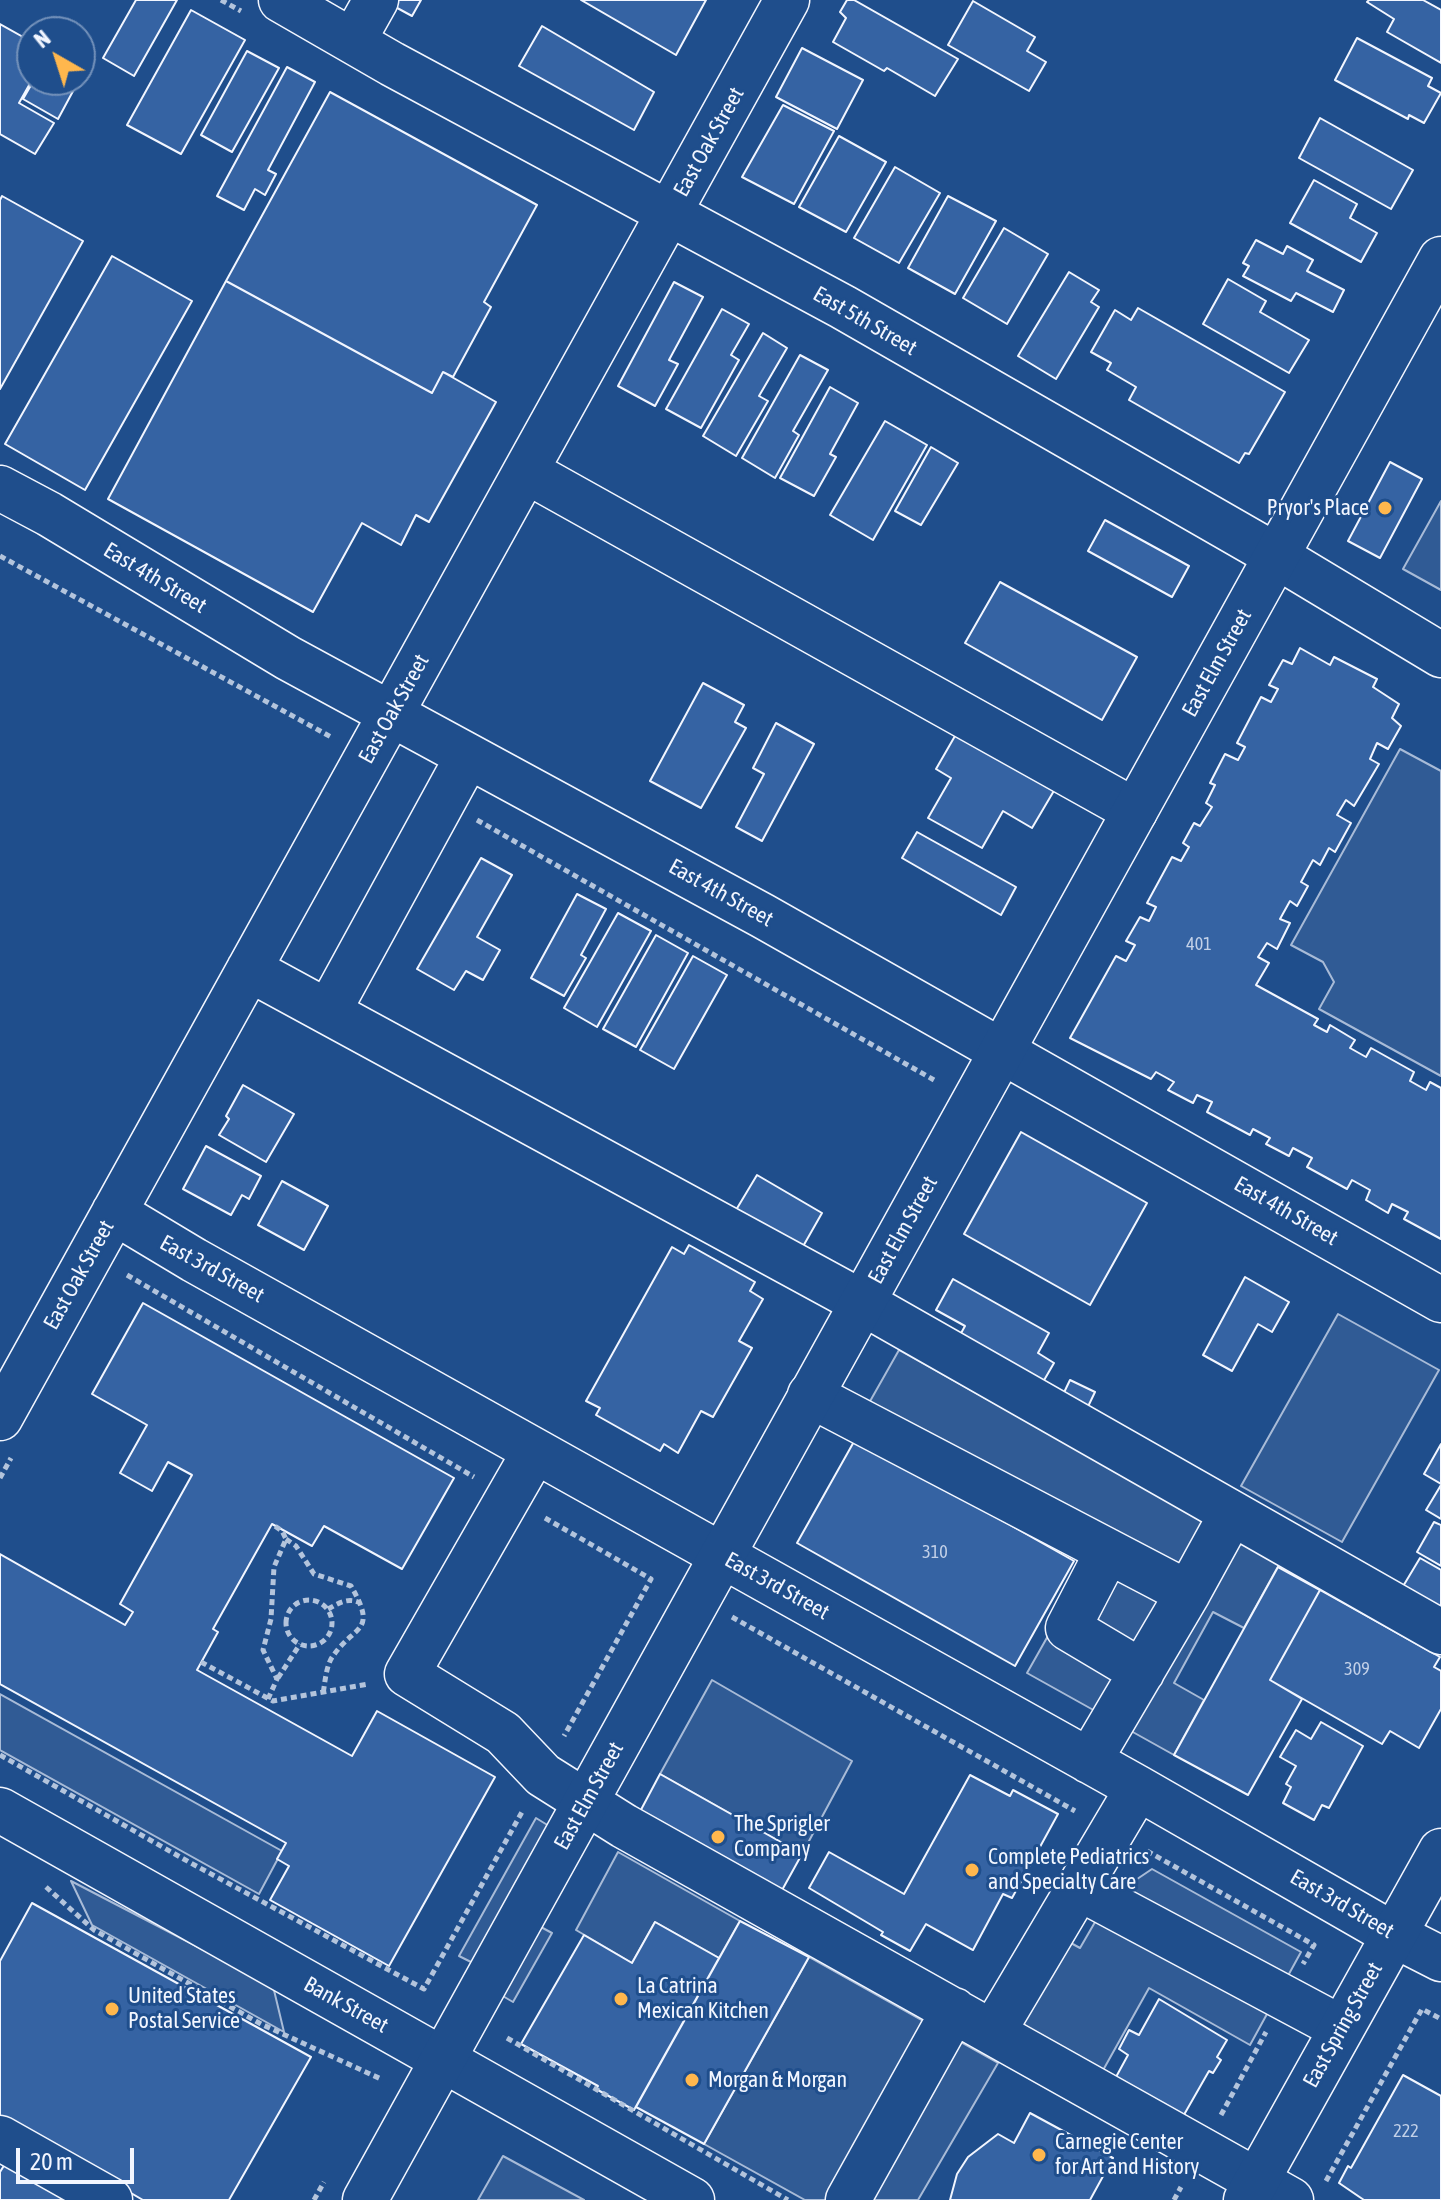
<!DOCTYPE html>
<style>
body{margin:0}
#map{position:relative;width:1441px;height:2200px;overflow:hidden;background:#1f4e8c;font-family:"Asap Condensed",sans-serif}
canvas{display:block}
.north{position:absolute;left:16px;top:16px;width:80px;height:80px;box-sizing:border-box;background:#1f4e8c;border:2px solid #7391ba;border-radius:50%;rotate:321deg;font-size:22px;font-weight:700;line-height:32px;text-align:center;color:#f2f6ff}
.north::after{content:'';display:block;margin:auto;width:28px;height:36px;background:#ffb74d;clip-path:polygon(50% 0,100% 100%,50% 72%,0 100%)}
.scale{position:absolute;left:16px;top:2148px;width:118px;height:36px;box-sizing:border-box;border:4px solid #f2f6ff;border-top:0;padding-left:10px;font-size:24px;line-height:28px;white-space:nowrap;color:#f2f6ff;-webkit-text-stroke:6px #1f4e8c;paint-order:stroke}
</style>
<div id="map">
<canvas width="1441" height="2200"></canvas>
<div class="north">N</div>
<div class="scale">20 m</div>
</div>
<script>
const g = document.querySelector('canvas').getContext('2d');
g.lineJoin = 'round';
function paint(path, color) { g.fillStyle = color; g.fill(path, 'evenodd'); }
function stroke(path, color, width, dash) { g.strokeStyle = color; g.lineWidth = width; g.lineCap = dash ? 'butt' : 'round'; g.setLineDash(dash || []); g.stroke(path); }
function write(font, color, halo, rows, align = 'center') {
  g.font = font + ' "Asap Condensed",sans-serif'; g.lineWidth = 6; g.setLineDash([]); g.textBaseline = 'middle'; g.strokeStyle = halo; g.fillStyle = color; for (const [text, x, y, turn = 0] of rows) {
    g.save(); g.translate(x, y); g.rotate((+turn || 0) * Math.PI / 180); g.textAlign = isNaN(turn) ? turn : align; if (halo) g.strokeText(text, 0, 0); g.fillText(text, 0, 0); g.restore();
  }
}
const parking = new Path2D(`
 M 1441,501 L 1441,590 L 1403,569 Z
 M 1400,749 L 1441,771 L 1441,1076 L 1319,1009 L 1334,982 L 1323,962 L 1291,945 Z
 M 1338,1314 L 1439,1370 L 1342,1542 L 1241,1486 Z
 M 899,1350 L 1280,1563 L 1244,1628 L 1213,1612 L 1174,1683 L 1204,1700 L 1174,1755 L 1027,1673 L 1092,1558 L 856,1426 Z
 M 712,1680 L 852,1761 L 802,1854 L 660,1774 Z
 M 0,1694 L 282,1851 L 259,1894 L 0,1750 Z
 M 536,1818 L 549,1826 L 473,1963 L 459,1956 Z
 M 618,1852 L 740,1921 L 719,1958 L 655,1922 L 632,1963 L 576,1930 Z
 M 1152,1869 L 1301,1952 L 1250,2045 L 1149,1988 L 1097,2081 L 1005,2033 L 1060,1937 L 1080,1948 L 1109,1898 Z
 M 71,1881 L 273,1986 L 284,2032 L 92,1925 Z
 M 539,1926 L 552,1933 L 513,2002 L 501,1995 Z
 M 809,1957 L 998,2063 L 918,2200 L 805,2200 L 704,2144 Z
 M 503,2156 L 584,2200 L 478,2200 Z`);
paint(parking, '#305b95');
stroke(parking, '#a8bbd7', 2);
const building = new Path2D(`
 M 136,0 L 177,0 L 134,76 L 103,58 Z
 M 390,0 L 421,0 L 412,16 L 388,3 Z
 M 581,0 L 706,0 L 676,55 Z
 M 847,0 L 854,0 L 958,59 L 935,96 L 887,68 L 884,71 L 833,42 L 846,18 L 840,12 Z
 M 1369,0 L 1423,0 L 1441,10 L 1441,63 L 1387,32 L 1394,19 L 1367,2 Z
 M 973,1 L 1035,37 L 1027,51 L 1046,62 L 1029,91 L 948,45 Z
 M 191,10 L 245,40 L 181,154 L 127,125 Z
 M 0,24 L 32,42 L 32,80 L 19,103 L 54,123 L 35,154 L 0,134 Z
 M 542,26 L 654,92 L 634,130 L 519,66 Z
 M 1357,38 L 1432,78 L 1428,86 L 1441,93 L 1424,123 L 1409,115 L 1408,119 L 1335,80 Z
 M 802,48 L 863,80 L 837,129 L 776,97 Z
 M 247,51 L 279,68 L 232,152 L 201,135 Z
 M 287,67 L 315,82 L 268,170 L 276,174 L 265,195 L 255,189 L 244,210 L 217,196 Z
 M 34,80 L 79,80 L 58,119 L 23,99 Z
 M 330,92 L 537,205 L 484,302 L 491,307 L 453,377 L 443,372 L 432,393 L 226,281 Z
 M 783,105 L 834,131 L 794,204 L 742,177 Z
 M 1320,118 L 1413,170 L 1391,209 L 1299,158 Z
 M 839,136 L 886,162 L 846,232 L 799,207 Z
 M 895,167 L 940,193 L 899,263 L 854,238 Z
 M 1314,180 L 1357,204 L 1350,218 L 1377,233 L 1361,262 L 1290,223 Z
 M 2,196 L 83,241 L 0,389 L 0,200 Z
 M 948,196 L 996,221 L 955,294 L 908,268 Z
 M 1004,228 L 1048,254 L 1007,324 L 963,298 Z
 M 1256,240 L 1283,254 L 1287,246 L 1313,260 L 1307,271 L 1344,290 L 1333,312 L 1296,293 L 1291,301 L 1243,276 L 1249,266 L 1243,263 Z
 M 112,256 L 192,301 L 85,490 L 5,444 Z
 M 1069,272 L 1099,290 L 1091,302 L 1099,307 L 1056,379 L 1018,356 Z
 M 1228,279 L 1266,301 L 1260,312 L 1309,340 L 1289,373 L 1203,324 Z
 M 226,281 L 432,393 L 443,372 L 496,402 L 429,522 L 416,515 L 401,545 L 362,523 L 313,612 L 108,499 Z
 M 674,282 L 703,297 L 669,360 L 678,364 L 655,406 L 618,386 Z
 M 1138,308 L 1285,392 L 1249,454 L 1245,453 L 1239,463 L 1129,400 L 1136,387 L 1107,370 L 1111,363 L 1091,352 L 1115,310 L 1131,320 Z
 M 722,309 L 749,324 L 731,355 L 739,360 L 701,428 L 666,409 Z
 M 763,333 L 787,348 L 759,396 L 768,401 L 736,456 L 703,436 Z
 M 800,355 L 828,370 L 793,431 L 799,435 L 775,478 L 742,458 Z
 M 830,387 L 858,403 L 830,454 L 836,457 L 814,496 L 780,478 Z
 M 885,421 L 927,445 L 873,540 L 830,515 Z
 M 931,447 L 958,463 L 921,525 L 895,511 Z
 M 1390,462 L 1422,479 L 1380,558 L 1348,541 Z
 M 1105,520 L 1189,566 L 1172,597 L 1088,551 Z
 M 1000,582 L 1137,657 L 1102,720 L 965,643 Z
 M 1300,648 L 1330,665 L 1334,657 L 1377,679 L 1373,687 L 1399,704 L 1392,718 L 1401,726 L 1388,749 L 1377,743 L 1370,759 L 1379,764 L 1354,806 L 1346,800 L 1337,815 L 1351,823 L 1335,852 L 1329,848 L 1320,865 L 1313,860 L 1301,882 L 1308,886 L 1297,906 L 1290,901 L 1280,919 L 1290,923 L 1277,949 L 1267,943 L 1258,957 L 1269,963 L 1256,985 L 1318,1019 L 1314,1025 L 1327,1032 L 1330,1025 L 1355,1040 L 1350,1048 L 1366,1057 L 1371,1048 L 1414,1072 L 1410,1081 L 1426,1090 L 1430,1082 L 1441,1088 L 1441,1239 L 1404,1219 L 1408,1212 L 1392,1204 L 1388,1213 L 1366,1200 L 1370,1190 L 1352,1180 L 1347,1189 L 1307,1167 L 1312,1158 L 1293,1148 L 1289,1156 L 1266,1144 L 1270,1138 L 1253,1129 L 1250,1135 L 1207,1112 L 1212,1102 L 1197,1095 L 1193,1103 L 1168,1090 L 1174,1082 L 1156,1072 L 1151,1079 L 1070,1038 L 1116,956 L 1126,961 L 1135,945 L 1126,941 L 1140,917 L 1149,921 L 1156,907 L 1147,903 L 1172,857 L 1181,861 L 1189,847 L 1183,843 L 1194,823 L 1200,826 L 1212,807 L 1206,803 L 1215,785 L 1210,783 L 1225,754 L 1238,760 L 1245,747 L 1237,743 L 1261,697 L 1271,702 L 1278,689 L 1269,685 L 1283,660 L 1292,664 Z
 M 703,683 L 744,705 L 735,722 L 746,728 L 701,808 L 650,781 Z
 M 776,723 L 814,744 L 762,841 L 736,827 L 764,774 L 753,768 Z
 M 959,729 L 1055,789 L 1032,828 L 1003,811 L 982,848 L 928,818 L 951,778 L 936,769 Z
 M 917,832 L 1016,887 L 1001,915 L 902,858 Z
 M 481,858 L 512,875 L 477,937 L 500,950 L 483,980 L 466,971 L 454,990 L 417,969 Z
 M 577,894 L 606,909 L 581,955 L 586,958 L 564,996 L 531,978 Z
 M 618,913 L 651,931 L 597,1027 L 564,1008 Z
 M 656,935 L 688,953 L 636,1047 L 603,1029 Z
 M 693,956 L 727,975 L 674,1069 L 640,1050 Z
 M 243,1085 L 294,1114 L 266,1162 L 219,1135 L 229,1119 L 226,1116 Z
 M 1021,1132 L 1147,1203 L 1090,1305 L 964,1234 Z
 M 206,1146 L 261,1176 L 249,1199 L 242,1195 L 231,1215 L 183,1189 Z
 M 757,1175 L 822,1213 L 797,1257 L 733,1215 Z
 M 282,1181 L 328,1206 L 304,1250 L 258,1225 Z
 M 689,1245 L 755,1282 L 750,1291 L 763,1299 L 739,1341 L 752,1348 L 713,1417 L 701,1411 L 678,1453 L 664,1444 L 660,1451 L 596,1415 L 600,1408 L 586,1401 L 672,1247 L 684,1254 Z
 M 1245,1277 L 1289,1302 L 1272,1332 L 1258,1324 L 1232,1371 L 1203,1355 Z
 M 953,1279 L 1049,1333 L 1038,1353 L 1054,1363 L 1043,1382 L 960,1335 L 965,1326 L 936,1310 Z
 M 143,1303 L 454,1478 L 402,1569 L 324,1526 L 312,1546 L 272,1524 L 213,1629 L 218,1632 L 197,1670 L 352,1756 L 377,1711 L 495,1777 L 389,1966 L 270,1900 L 289,1866 L 277,1859 L 286,1843 L 0,1684 L 0,1554 L 125,1625 L 133,1612 L 120,1604 L 192,1475 L 168,1462 L 152,1491 L 120,1473 L 147,1425 L 92,1394 Z
 M 1070,1380 L 1095,1392 L 1082,1419 L 1058,1405 Z
 M 856,1438 L 1074,1561 L 1015,1666 L 797,1543 Z
 M 1441,1444 L 1441,1484 L 1424,1474 Z
 M 1441,1485 L 1441,1519 L 1426,1510 Z
 M 1434,1522 L 1441,1525 L 1441,1566 L 1417,1552 Z
 M 1420,1558 L 1441,1570 L 1441,1617 L 1399,1593 Z
 M 1278,1567 L 1320,1590 L 1270,1680 L 1302,1699 L 1248,1795 L 1174,1755 Z
 M 1320,1590 L 1440,1657 L 1434,1667 L 1441,1671 L 1441,1709 L 1419,1748 L 1390,1731 L 1382,1744 L 1270,1680 Z
 M 1321,1722 L 1363,1746 L 1329,1808 L 1322,1805 L 1314,1820 L 1283,1803 L 1291,1787 L 1286,1784 L 1296,1766 L 1280,1757 L 1296,1730 L 1311,1739 Z
 M 660,1774 L 802,1854 L 776,1901 L 635,1821 Z
 M 970,1775 L 1010,1796 L 1013,1790 L 1058,1814 L 1012,1898 L 1003,1894 L 973,1950 L 926,1924 L 910,1951 L 881,1935 L 883,1932 L 809,1888 L 829,1852 L 904,1894 Z
 M 32,1903 L 311,2057 L 229,2200 L 143,2200 L 0,2117 L 0,1961 Z
 M 740,1921 L 809,1957 L 704,2144 L 636,2107 Z
 M 655,1922 L 719,1958 L 634,2110 L 596,2089 L 598,2086 L 521,2044 L 584,1935 L 632,1963 Z
 M 1159,1999 L 1227,2040 L 1217,2057 L 1221,2060 L 1213,2073 L 1209,2071 L 1177,2127 L 1110,2088 L 1128,2055 L 1119,2049 L 1129,2030 L 1139,2035 Z
 M 1403,2075 L 1441,2096 L 1441,2200 L 1364,2200 L 1339,2183 L 1348,2166 L 1351,2168 Z
 M 1030,2113 L 1113,2158 L 1090,2200 L 950,2200 L 957,2174 L 968,2157 L 998,2134 L 1014,2143 Z
 M 5,2164 L 71,2200 L 0,2200 L 0,2172 Z`);
paint(building, '#3563a3');
stroke(building, '#f2f6ff', 2);
const minor = new Path2D(`
 M 281,0 L 392,64 L 843,307 L 1273,554 L 1441,655
 M 353,41 L 376,0
 M 526,471 L 1135,811
 M 0,488 L 49,514 L 288,658 L 763,916 L 1441,1300
 M 249,969 L 863,1303 L 1441,1632
 M 328,1012 L 468,756
 M 114,1212 L 194,1260 L 1138,1788 L 1394,1935 L 1441,1959
 M 810,1395 L 1188,1593 L 1089,1761
 M 0,1418 L 787,0
 M 535,1451 L 407,1674 L 503,1733 L 543,1775 L 624,1826 L 1291,2200
 M 1108,1551 L 1068,1628 L 1142,1672
 M 1188,1593 L 1232,1513
 M 0,1810 L 692,2200
 M 1079,1888 L 1341,2028
 M 993,2032 L 1138,1788
 M 0,2138 L 110,2200
 M 848,2200 L 954,2010`);
const major = new Path2D(`
 M 365,2200 L 1441,259
 M 1246,2200 L 1441,1851`);
stroke(minor, '#f2f6ff', 47);
stroke(major, '#f2f6ff', 47);
stroke(new Path2D(`
 M 221,0 L 241,11
 M 0,556 L 333,738
 M 477,820 L 934,1080
 M 127,1275 L 474,1477
 M 0,1478 L 11,1458
 M 545,1518 L 651,1579 L 564,1736
 M 286,1539 L 296,1546 L 314,1574 L 351,1586 C 378,1633 355,1624 333,1656 C 326,1665 325,1683 323,1694
 M286 1623a23 23 0 1 1 46 0a23 23 0 1 1-46 0Z
 M 328,1609 C 339,1603 348,1597 360,1603
 M 732,1617 L 1075,1811
 M 201,1662 L 273,1701 L 368,1684
 M 278,1678 L 300,1644
 M 268,1699 L 277,1679 L 263,1650 L 271,1619 L 274,1567 L 286,1539 L 282,1531 L 272,1524
 M 0,1755 L 189,1862 L 424,1989 L 522,1812
 M 1147,1851 L 1314,1945 L 1303,1964
 M 46,1887 L 94,1930 L 261,2024 L 381,2079
 M 507,2038 L 788,2200
 M 1221,2115 L 1266,2032
 M 1326,2181 L 1422,2009 L 1441,2019
 M 314,2200 L 324,2182
 M 1174,2200 L 1181,2187`), '#b3c4dc', 5, [6, 4]);
stroke(minor, '#1f4e8c', 44);
stroke(major, '#1f4e8c', 44);
for (const [x, y, r, color] of [
 [1385,508,8,"#ffb74d"],
 [718,1837,8,"#ffb74d"],
 [972,1870,8,"#ffb74d"],
 [621,1999,8,"#ffb74d"],
 [112,2009,8,"#ffb74d"],
 [692,2080,8,"#ffb74d"],
 [1039,2155,8,"#ffb74d"]
]) { const dot = new Path2D(); dot.arc(x, y, r, 0, 2 * Math.PI); g.fillStyle = color; g.fill(dot); stroke(dot, '#1f4e8c', 3); }
write('18px', '#c3d1e8', null, [
 ["401",1199,944],
 ["310",935,1552],
 ["309",1357,1669],
 ["222",1406,2131]
]);
write('22px', '#f2f6ff', '#1f4e8c', [
 ["East Oak Street",709,142,-61],
 ["East 5th Street",865,321,30],
 ["East 4th Street",155,578,31],
 ["East Elm Street",1217,663,-61],
 ["East Oak Street",394,709,-61],
 ["East 4th Street",721,893,29],
 ["East 4th Street",1286,1211,30],
 ["East Elm Street",903,1230,-61],
 ["East 3rd Street",212,1269,29],
 ["East Oak Street",79,1275,-61],
 ["East 3rd Street",777,1586,29],
 ["East Elm Street",589,1796,-61],
 ["East 3rd Street",1342,1904,30],
 ["Bank Street",346,2005,29],
 ["East Spring Street",1343,2025,-61]
]);
write('22px', '#f2f6ff', '#1f4e8c', [
 ["Pryor's Place",1369,508,"right"],
 ["The Sprigler",734,1824],
 ["Company",734,1849],
 ["Complete Pediatrics",988,1857],
 ["and Specialty Care",988,1882],
 ["La Catrina",637,1986],
 ["Mexican Kitchen",637,2011],
 ["United States",128,1996],
 ["Postal Service",128,2021],
 ["Morgan & Morgan",708,2080],
 ["Carnegie Center",1055,2142],
 ["for Art and History",1055,2167]
], 'left');
</script>
